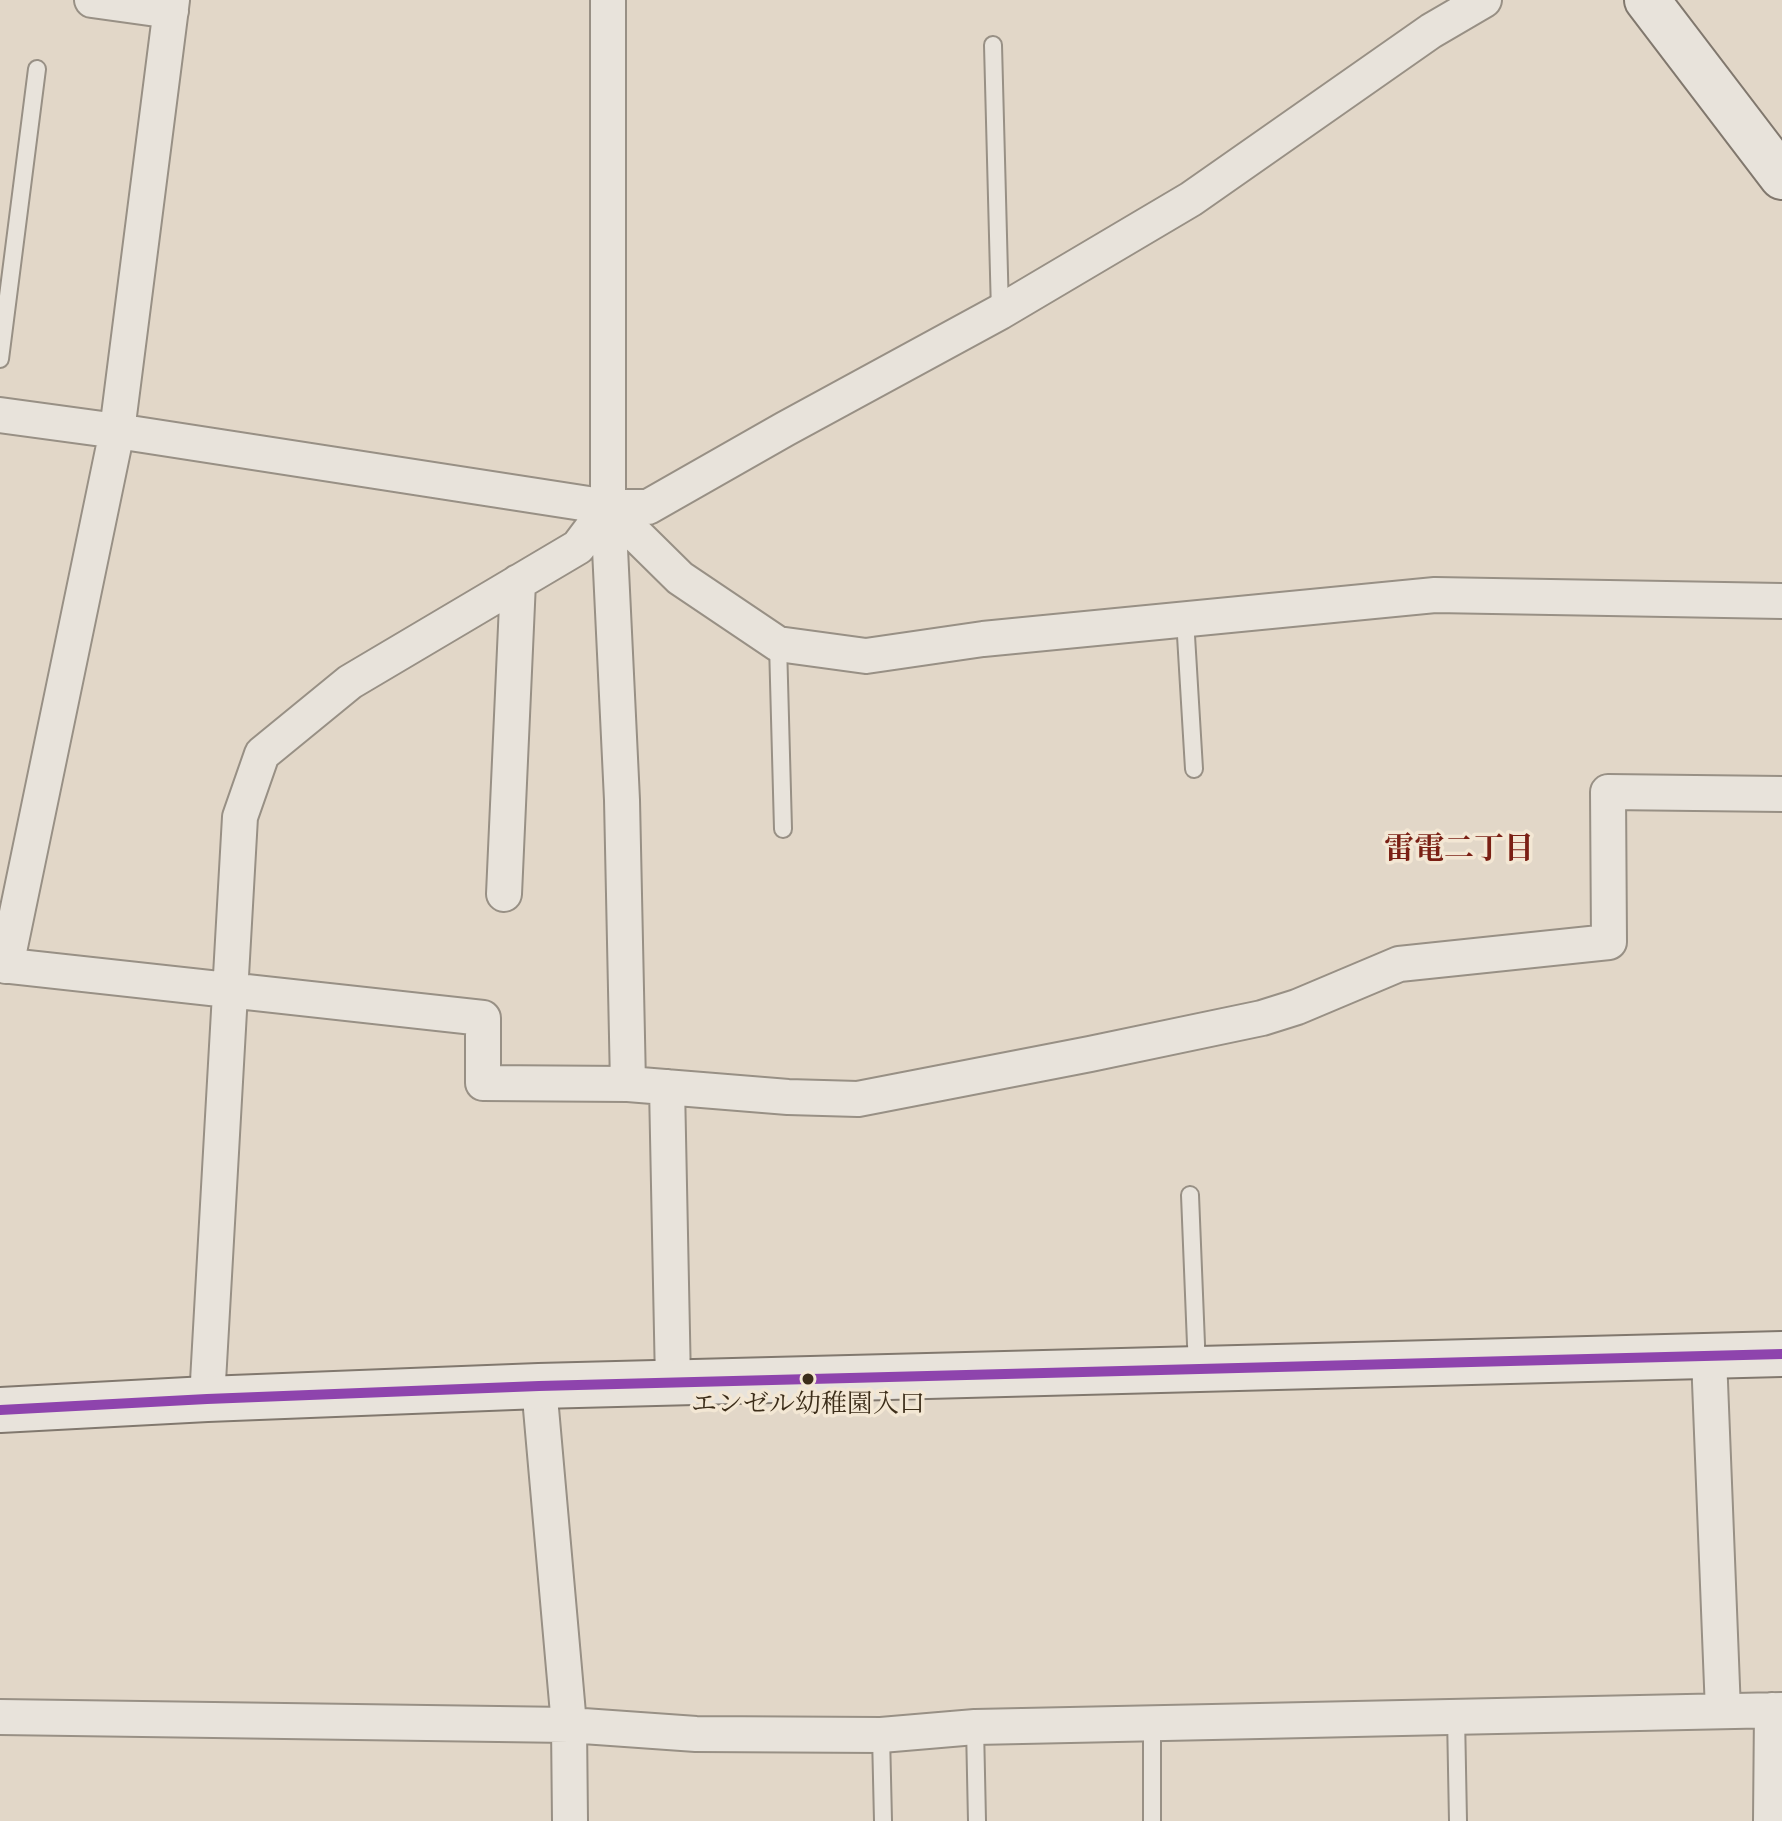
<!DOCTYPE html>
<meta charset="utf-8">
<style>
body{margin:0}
canvas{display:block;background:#e2d7c8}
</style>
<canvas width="1782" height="1821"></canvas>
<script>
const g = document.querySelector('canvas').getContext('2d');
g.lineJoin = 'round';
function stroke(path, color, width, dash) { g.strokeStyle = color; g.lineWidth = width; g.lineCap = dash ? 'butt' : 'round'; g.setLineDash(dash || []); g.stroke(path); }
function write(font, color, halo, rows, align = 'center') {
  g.font = font + ' "IM FELL Double Pica","Noto Serif JP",serif'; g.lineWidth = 7; g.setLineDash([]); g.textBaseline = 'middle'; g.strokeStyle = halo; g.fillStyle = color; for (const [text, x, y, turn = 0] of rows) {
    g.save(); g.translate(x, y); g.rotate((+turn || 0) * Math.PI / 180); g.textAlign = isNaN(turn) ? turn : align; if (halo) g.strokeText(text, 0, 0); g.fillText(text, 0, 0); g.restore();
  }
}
const lane = new Path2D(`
 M 993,45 L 1000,312
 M 0,359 L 37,69
 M 1185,619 L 1194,769
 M 778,644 L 783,829
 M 1190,1195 L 1197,1369
 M 1456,1716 L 1458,1821
 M 975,1727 L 977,1821
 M 881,1735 L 883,1821
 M 1152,1821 L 1152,1723`);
const street = new Path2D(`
 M 92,0 L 171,11
 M 608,0 L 608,507 L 622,800 L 628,1084
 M 0,415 L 117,431 L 608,507 L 648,507 L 785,429 L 1000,312 L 1191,199 L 1431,31 L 1484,0
 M 608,507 L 680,578 L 778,644 L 866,656 L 983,639 L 1435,595 L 1782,601
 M 504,894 L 518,582
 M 0,965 L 483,1018 L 483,1083 L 628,1084 L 788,1097 L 858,1099 L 1090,1054 L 1262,1018 L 1297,1007 L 1399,964 L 1609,942 L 1608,792 L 1782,794
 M 6,966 L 117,431 L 172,0
 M 667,1087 L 673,1382
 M 1709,1357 L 1723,1711
 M 539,1386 L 569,1725 L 570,1821
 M 207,1399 L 240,817 L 262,754 L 350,682 L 578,547 L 608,507
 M 0,1717 L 569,1725 L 696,1734 L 881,1735 L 975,1727 L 1782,1710
 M 1771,1821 L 1772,1710`);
const secondary = new Path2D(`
 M 1647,0 L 1782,177
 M 0,1410 L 207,1399 L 539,1386 L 1782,1354`);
stroke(lane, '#989085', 20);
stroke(street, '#989085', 38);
stroke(secondary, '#81786e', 48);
stroke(lane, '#e8e3db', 16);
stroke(street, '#e8e3db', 34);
stroke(secondary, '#e8e3db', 44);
stroke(new Path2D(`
 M 0,1410 L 207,1399 L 539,1386 L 1782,1354`), '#8e44ad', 10);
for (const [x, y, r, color] of [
 [808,1379,7,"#3c2d19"]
]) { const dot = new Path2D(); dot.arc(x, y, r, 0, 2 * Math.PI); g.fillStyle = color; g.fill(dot); stroke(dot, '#f3e7d4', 3); }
write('26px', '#3c2d19', '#f3e7d4', [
 ["エンゼル幼稚園入口",808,1406]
]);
write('bold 30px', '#7a1f14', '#f3e7d4', [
 ["雷電二丁目",1459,852]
]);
</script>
